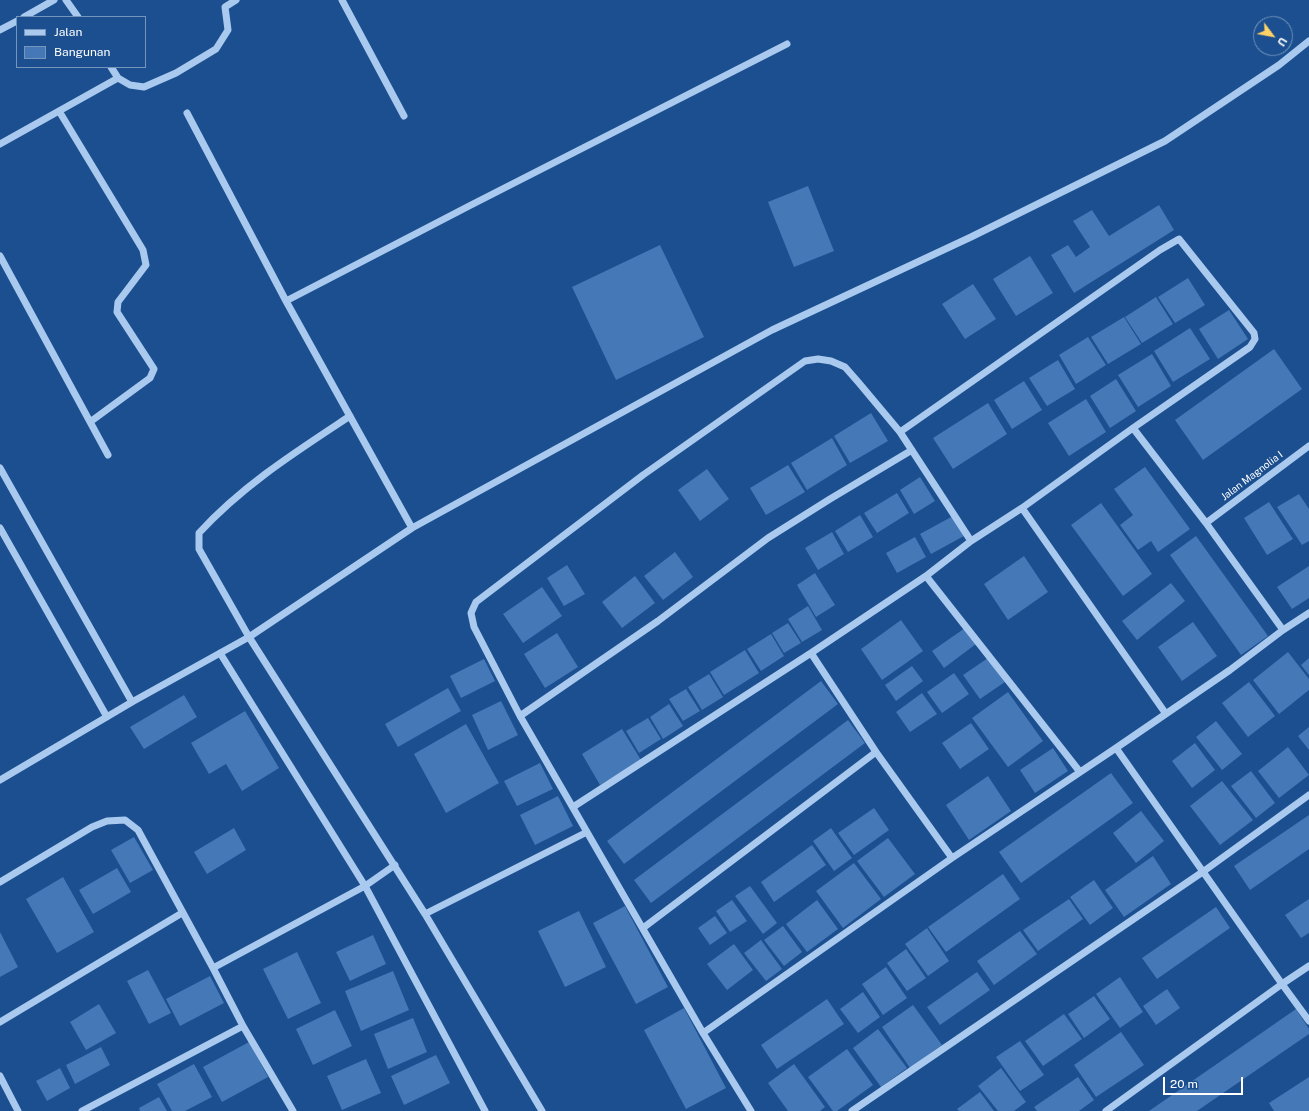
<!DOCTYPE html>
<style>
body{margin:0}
#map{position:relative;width:1309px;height:1111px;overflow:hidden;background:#1b4f8f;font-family:"Public Sans",sans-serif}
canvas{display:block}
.legend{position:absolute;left:16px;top:16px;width:130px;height:52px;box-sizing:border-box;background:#1b4f8f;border:1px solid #7695bc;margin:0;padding:5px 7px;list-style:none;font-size:12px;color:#fff}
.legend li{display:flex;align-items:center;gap:8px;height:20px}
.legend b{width:20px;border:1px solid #7695bc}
.north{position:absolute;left:1253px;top:16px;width:40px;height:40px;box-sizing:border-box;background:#1b4f8f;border:1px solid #7695bc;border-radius:50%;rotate:122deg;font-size:11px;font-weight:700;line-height:16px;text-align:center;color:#fff}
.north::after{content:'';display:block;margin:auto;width:14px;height:18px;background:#ffd166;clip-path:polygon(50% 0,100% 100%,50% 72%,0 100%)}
.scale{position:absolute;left:1163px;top:1077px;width:80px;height:18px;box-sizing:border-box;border:2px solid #fff;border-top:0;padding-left:5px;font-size:12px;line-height:14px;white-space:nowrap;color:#fff;-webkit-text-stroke:3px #1b4f8f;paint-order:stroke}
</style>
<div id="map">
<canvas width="1309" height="1111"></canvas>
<ul class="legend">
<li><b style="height:5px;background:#a9c9ee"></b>Jalan</li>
<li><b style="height:11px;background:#4478b7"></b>Bangunan</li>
</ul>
<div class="north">U</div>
<div class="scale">20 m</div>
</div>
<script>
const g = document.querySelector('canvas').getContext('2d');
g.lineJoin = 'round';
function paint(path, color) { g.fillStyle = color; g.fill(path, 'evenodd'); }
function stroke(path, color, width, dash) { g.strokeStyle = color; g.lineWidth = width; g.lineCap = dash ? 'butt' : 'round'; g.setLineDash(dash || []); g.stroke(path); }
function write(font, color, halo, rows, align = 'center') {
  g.font = font + ' "Public Sans",sans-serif'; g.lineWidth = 3; g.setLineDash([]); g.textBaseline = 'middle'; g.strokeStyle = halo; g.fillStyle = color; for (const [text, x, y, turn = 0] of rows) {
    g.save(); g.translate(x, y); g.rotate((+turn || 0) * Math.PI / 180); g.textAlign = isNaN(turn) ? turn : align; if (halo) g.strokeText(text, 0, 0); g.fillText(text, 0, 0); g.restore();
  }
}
paint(new Path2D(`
 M 808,186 L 834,251 L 794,267 L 768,202 Z
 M 1159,205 L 1174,230 L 1074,293 L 1051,255 L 1068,245 L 1076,257 L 1090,247 L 1073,221 L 1092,210 L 1109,236 Z
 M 660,245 L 704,337 L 616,380 L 572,287 Z
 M 1030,256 L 1053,293 L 1016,316 L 993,279 Z
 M 1188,278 L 1205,305 L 1175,323 L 1158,297 Z
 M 973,284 L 996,319 L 965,339 L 942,304 Z
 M 1156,297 L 1173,324 L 1142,343 L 1125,317 Z
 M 1229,310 L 1248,339 L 1218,359 L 1199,329 Z
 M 1124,317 L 1141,344 L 1108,364 L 1091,337 Z
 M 1190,328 L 1210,359 L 1173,382 L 1154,351 Z
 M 1088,337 L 1106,365 L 1076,384 L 1059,355 Z
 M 1274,349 L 1302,389 L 1203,460 L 1175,420 Z
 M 1152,354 L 1171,386 L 1138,407 L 1118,375 Z
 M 1058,360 L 1075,389 L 1047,406 L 1029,378 Z
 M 1116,379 L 1136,411 L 1110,428 L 1090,396 Z
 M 1024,381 L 1042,410 L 1012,429 L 994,400 Z
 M 1086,399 L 1106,432 L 1069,456 L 1048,423 Z
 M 988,403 L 1007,434 L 953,469 L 933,438 Z
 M 871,413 L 888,441 L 850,463 L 834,436 Z
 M 832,438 L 847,465 L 807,490 L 791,463 Z
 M 788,465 L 805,492 L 766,515 L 750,488 Z
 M 1145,467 L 1190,529 L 1158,552 L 1151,541 L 1138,550 L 1120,525 L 1133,515 L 1114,489 Z
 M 707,469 L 729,499 L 700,521 L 678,490 Z
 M 920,477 L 935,501 L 914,514 L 900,490 Z
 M 897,493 L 909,513 L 877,533 L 864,513 Z
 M 1299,494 L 1309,509 L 1309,541 L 1302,545 L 1277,507 Z
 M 1269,502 L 1293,539 L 1267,555 L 1244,518 Z
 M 1101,503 L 1152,574 L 1123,596 L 1071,525 Z
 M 860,515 L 873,537 L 848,552 L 835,531 Z
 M 953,516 L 964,536 L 931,554 L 920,534 Z
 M 832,532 L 844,554 L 818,570 L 805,548 Z
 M 1196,536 L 1268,636 L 1241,655 L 1170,555 Z
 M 915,537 L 926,557 L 897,573 L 886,553 Z
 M 675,552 L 693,577 L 663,600 L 644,576 Z
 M 1024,556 L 1048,592 L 1008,620 L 984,584 Z
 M 567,565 L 585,594 L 564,606 L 547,578 Z
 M 1309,566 L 1309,598 L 1292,609 L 1277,587 Z
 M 815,573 L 835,605 L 816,617 L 797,585 Z
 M 635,576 L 655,603 L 622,628 L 602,602 Z
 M 1171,583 L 1185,601 L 1137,640 L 1122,621 Z
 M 542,587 L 562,616 L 523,643 L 503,614 Z
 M 808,606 L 822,630 L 802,642 L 788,619 Z
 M 901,620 L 923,651 L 882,680 L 861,649 Z
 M 1193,622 L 1217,656 L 1182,681 L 1158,647 Z
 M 788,623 L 801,643 L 784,653 L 772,633 Z
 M 965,628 L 976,644 L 944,668 L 932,651 Z
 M 557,633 L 578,667 L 545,688 L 524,654 Z
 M 771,634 L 784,656 L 761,671 L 747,649 Z
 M 745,650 L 759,673 L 724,695 L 710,672 Z
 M 1288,652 L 1309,679 L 1309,690 L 1279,714 L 1253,680 Z
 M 988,658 L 1005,682 L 980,699 L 963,675 Z
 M 1309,658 L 1309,675 L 1301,665 Z
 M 484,659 L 495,681 L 461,698 L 450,676 Z
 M 912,666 L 923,681 L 896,701 L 885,685 Z
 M 954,673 L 969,694 L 942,713 L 927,692 Z
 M 709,674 L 723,697 L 702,710 L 688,687 Z
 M 821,681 L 838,704 L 624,864 L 607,841 Z
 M 1249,682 L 1275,716 L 1248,737 L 1222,703 Z
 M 448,688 L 461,711 L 398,747 L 385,724 Z
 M 686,689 L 700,711 L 683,721 L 669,699 Z
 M 1008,692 L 1043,741 L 1008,767 L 972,718 Z
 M 922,693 L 937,714 L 910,732 L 896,712 Z
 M 184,695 L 197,717 L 144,749 L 130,727 Z
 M 501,701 L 518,735 L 488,750 L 472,715 Z
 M 669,704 L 683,726 L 663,739 L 650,717 Z
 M 245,711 L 279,768 L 242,791 L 226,764 L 209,774 L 191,743 Z
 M 648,718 L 661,739 L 639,753 L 626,731 Z
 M 848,720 L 865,743 L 651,903 L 634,880 Z
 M 1216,721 L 1242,754 L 1222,770 L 1196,737 Z
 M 971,723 L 989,749 L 960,769 L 942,743 Z
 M 466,724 L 499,783 L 446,813 L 414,754 Z
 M 1309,727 L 1309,750 L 1298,736 Z
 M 622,729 L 641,760 L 600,785 L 582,754 Z
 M 1195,743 L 1215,770 L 1192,788 L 1172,761 Z
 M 1288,747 L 1309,775 L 1279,798 L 1258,771 Z
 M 1053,748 L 1068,771 L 1035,793 L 1020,770 Z
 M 540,763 L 553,789 L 517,806 L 504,781 Z
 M 1251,771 L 1275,803 L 1256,818 L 1231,786 Z
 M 1111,773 L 1133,803 L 1021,883 L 999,852 Z
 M 988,776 L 1011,811 L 969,840 L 946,805 Z
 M 1222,781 L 1253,820 L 1220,845 L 1190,806 Z
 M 558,796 L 573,826 L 535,845 L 520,815 Z
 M 874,808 L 889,830 L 854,855 L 838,833 Z
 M 1141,811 L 1164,841 L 1136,863 L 1113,833 Z
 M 1309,815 L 1309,849 L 1250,890 L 1234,866 Z
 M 234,828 L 246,850 L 207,874 L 194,852 Z
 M 831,828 L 852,858 L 834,871 L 813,841 Z
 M 134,837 L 153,870 L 130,883 L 111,850 Z
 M 888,838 L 915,874 L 884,897 L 857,861 Z
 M 812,845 L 826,865 L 774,902 L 761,882 Z
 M 1153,856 L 1171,884 L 1124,917 L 1105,890 Z
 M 854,863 L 881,899 L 843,928 L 816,891 Z
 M 117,868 L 131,892 L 93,914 L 79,890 Z
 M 1003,874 L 1020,899 L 946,952 L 928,927 Z
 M 63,877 L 94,932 L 57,953 L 26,899 Z
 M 1094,880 L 1113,908 L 1090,925 L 1070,897 Z
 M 750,886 L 777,923 L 763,934 L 735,896 Z
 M 1069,899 L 1083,919 L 1038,951 L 1023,930 Z
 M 1309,899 L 1309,933 L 1301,938 L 1285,915 Z
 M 732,900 L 747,921 L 730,932 L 716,911 Z
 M 817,900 L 838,929 L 807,952 L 786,924 Z
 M 625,906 L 668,987 L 636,1004 L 593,923 Z
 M 1216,907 L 1230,928 L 1157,979 L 1142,958 Z
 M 579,911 L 606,967 L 565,987 L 538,931 Z
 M 715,916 L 727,933 L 710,945 L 698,928 Z
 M 783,926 L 802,952 L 784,966 L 764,940 Z
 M 927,928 L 949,961 L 928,976 L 905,944 Z
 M 1020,931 L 1037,954 L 994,985 L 977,961 Z
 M 0,932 L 18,967 L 0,977 Z
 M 373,935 L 386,964 L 350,981 L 336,952 Z
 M 761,940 L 782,969 L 766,981 L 744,953 Z
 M 734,944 L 753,970 L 727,990 L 707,964 Z
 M 906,949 L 926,978 L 907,991 L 887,963 Z
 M 297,952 L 321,1003 L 288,1019 L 263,969 Z
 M 886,967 L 907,998 L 883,1015 L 862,984 Z
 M 148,970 L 171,1013 L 149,1024 L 127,981 Z
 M 393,971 L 409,1010 L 361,1031 L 345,991 Z
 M 977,972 L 990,990 L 940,1025 L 927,1007 Z
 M 210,976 L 224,1003 L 180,1026 L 166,999 Z
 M 1120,977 L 1143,1012 L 1120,1028 L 1096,994 Z
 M 1167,989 L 1180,1008 L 1156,1025 L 1143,1006 Z
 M 863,992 L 880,1017 L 858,1033 L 840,1009 Z
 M 1094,996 L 1110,1019 L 1084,1038 L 1068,1014 Z
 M 827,999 L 844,1024 L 777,1069 L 761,1045 Z
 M 99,1004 L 116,1033 L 86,1050 L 70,1022 Z
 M 913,1005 L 942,1045 L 910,1068 L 882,1027 Z
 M 684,1008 L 726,1088 L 686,1109 L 644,1030 Z
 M 1296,1009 L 1309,1029 L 1309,1034 L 1290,1047 L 1197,1111 L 1149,1111 Z
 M 335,1010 L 352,1046 L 313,1065 L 296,1029 Z
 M 1064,1014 L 1082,1039 L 1043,1066 L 1025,1041 Z
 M 413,1018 L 427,1052 L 388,1069 L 374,1034 Z
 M 878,1029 L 907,1068 L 881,1087 L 853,1048 Z
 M 1121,1032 L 1144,1065 L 1096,1097 L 1074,1065 Z
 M 1020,1041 L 1044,1075 L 1020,1091 L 996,1057 Z
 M 249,1042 L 268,1077 L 222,1102 L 203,1067 Z
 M 101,1047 L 110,1065 L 75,1084 L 66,1065 Z
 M 847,1049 L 873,1085 L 837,1111 L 833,1111 L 808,1077 Z
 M 436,1055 L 450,1083 L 404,1105 L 391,1076 Z
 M 366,1059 L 381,1093 L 342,1110 L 327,1076 Z
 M 194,1064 L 212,1097 L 185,1111 L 172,1111 L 157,1084 Z
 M 794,1064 L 825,1107 L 820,1111 L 788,1111 L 768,1083 Z
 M 60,1068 L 70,1088 L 47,1101 L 36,1081 Z
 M 1001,1068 L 1026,1102 L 1014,1111 L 998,1111 L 978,1086 Z
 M 1078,1077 L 1094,1100 L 1079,1111 L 1037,1111 L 1034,1107 Z
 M 1309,1077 L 1309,1111 L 1274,1111 L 1269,1103 Z
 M 980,1092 L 994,1111 L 959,1111 L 957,1109 Z
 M 159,1097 L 167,1111 L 140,1111 L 139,1108 Z`), '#4478b7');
stroke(new Path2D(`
 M 66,0 L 78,17
 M 342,0 L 404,116
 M 24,17 L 54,0
 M 0,30 L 17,21
 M 111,67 L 118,78 L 130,85 L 144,87 L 176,73 L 216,49 L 228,30 L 225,7 L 236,0
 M 59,111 L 143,250 L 146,265 L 118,302 L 117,312 L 154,369 L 150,378 L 90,422
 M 187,113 L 286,301 L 412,528
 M 0,144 L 118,78
 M 0,256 L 108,455
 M 286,301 L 471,205 L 787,44
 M 350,416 C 297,451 243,485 199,533 L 199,549 L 249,637 L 425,914 L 542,1111
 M 1133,428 L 1206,523 L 1283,630
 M 0,468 L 132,702
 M 1022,508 L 1166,714
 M 1206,523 L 1309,446
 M 0,528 L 107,717
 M 926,576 L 1080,772
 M 220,653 L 365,886 L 485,1111
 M 811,653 L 876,752
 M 520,716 L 658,621 L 768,538 L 830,499 L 912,450
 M 1116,748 L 1230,670 L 1283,630 L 1309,613
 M 0,780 L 132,702 L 249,637 L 412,528 L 772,330 L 971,237 L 1165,141 L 1279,65 L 1309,41
 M 573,807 L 811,653 L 926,576 L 971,541 L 1022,508 L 1133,428 L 1250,347 L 1255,339 L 1254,333 L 1179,239 L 1160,250 L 900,432
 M 0,882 L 92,827 L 107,821 L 125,820 L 138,830 L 213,968 L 243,1026 L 293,1111
 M 425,914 L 587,832
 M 643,928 L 876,752 L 952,858
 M 1309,966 L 1282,984 L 1309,1021
 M 213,968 L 365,886 L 395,865
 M 0,1022 L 182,913
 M 703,1033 L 520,716 L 474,627 L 471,613 L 476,602 L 643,475 L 805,361 L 818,359 L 831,361 L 845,367 L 859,383 L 900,432 L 971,541
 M 0,1076 L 18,1111
 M 82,1111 L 243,1026
 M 751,1111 L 703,1033 L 952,858 L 1116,748 L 1282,984 L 1106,1111
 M 852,1111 L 1204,871 L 1309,795`), '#a9c9ee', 7);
write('10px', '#fff', '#1b4f8f', [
 ["Jalan Magnolia I",1252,476,-37]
]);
</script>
